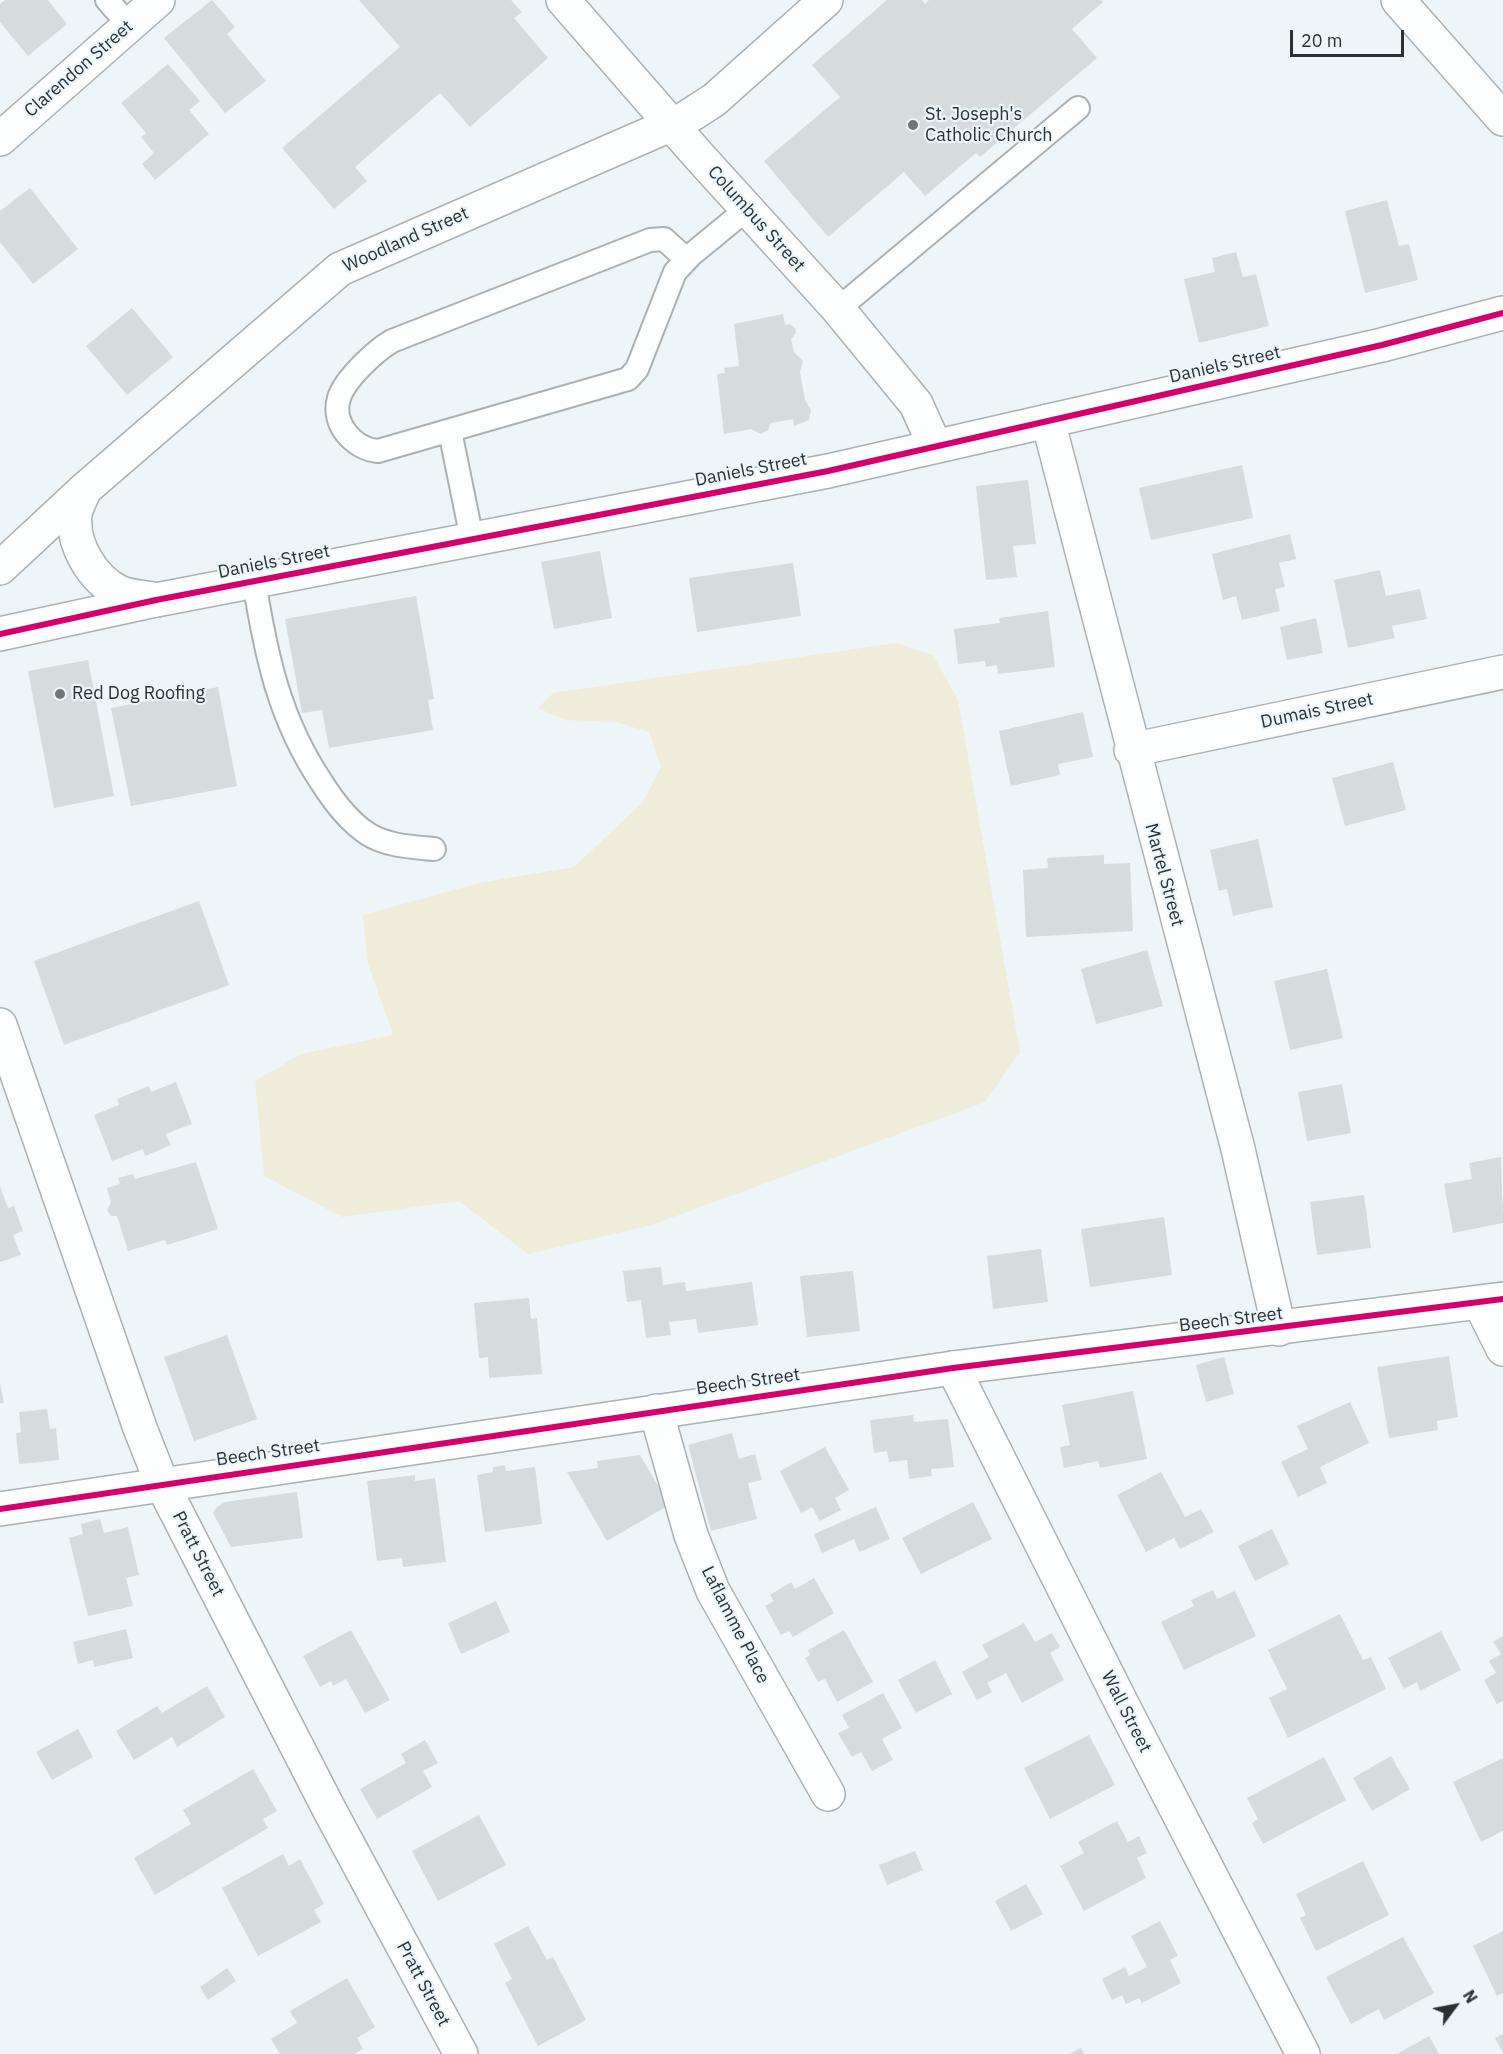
<!DOCTYPE html>
<style>
body{margin:0}
#map{position:relative;width:1503px;height:2054px;overflow:hidden;background:#eef5f8;font-family:"IBM Plex Sans",sans-serif}
canvas{display:block}
.north{position:absolute;left:1425px;top:1976px;width:60px;height:60px;-webkit-text-stroke:4px #ebf6fb;paint-order:stroke;rotate:58deg;font-size:16px;font-weight:700;line-height:24px;text-align:center;color:#2c3032}
.north::after{content:'';display:block;margin:auto;width:21px;height:27px;background:#2c3032;clip-path:polygon(50% 0,100% 100%,50% 72%,0 100%)}
.scale{position:absolute;left:1290px;top:30px;width:114px;height:27px;box-sizing:border-box;border:3px solid #2c3032;border-top:0;padding-left:8px;font-size:18px;line-height:21px;white-space:nowrap;color:#2c3032;-webkit-text-stroke:4px #ebf6fb;paint-order:stroke}
</style>
<div id="map">
<canvas width="1503" height="2054"></canvas>
<div class="north">N</div>
<div class="scale">20 m</div>
</div>
<script>
const g = document.querySelector('canvas').getContext('2d');
g.lineJoin = 'round';
function paint(path, color) { g.fillStyle = color; g.fill(path, 'evenodd'); }
function stroke(path, color, width, dash) { g.strokeStyle = color; g.lineWidth = width; g.lineCap = dash ? 'butt' : 'round'; g.setLineDash(dash || []); g.stroke(path); }
function write(font, color, halo, rows, align = 'center') {
  g.font = font + ' "IBM Plex Sans",sans-serif'; g.lineWidth = 4.5; g.setLineDash([]); g.textBaseline = 'middle'; g.strokeStyle = halo; g.fillStyle = color; for (const [text, x, y, turn = 0] of rows) {
    g.save(); g.translate(x, y); g.rotate((+turn || 0) * Math.PI / 180); g.textAlign = isNaN(turn) ? turn : align; if (halo) g.strokeText(text, 0, 0); g.fillText(text, 0, 0); g.restore();
  }
}
paint(new Path2D(`
 M 896,643 L 933,655 L 958,700 L 1020,1052 L 985,1102 L 652,1225 L 528,1254 L 459,1201 L 342,1217 L 264,1176 L 255,1081 L 301,1054 L 393,1035 L 368,964 L 363,915 L 479,883 L 574,867 L 643,802 L 661,767 L 649,732 L 616,722 L 565,720 L 538,708 L 553,693 Z`), '#efecd9');
paint(new Path2D(`
 M 5,0 L 48,0 L 67,24 L 28,56 L 0,22 L 0,4 Z
 M 212,0 L 235,27 L 227,34 L 266,81 L 225,113 L 164,38 Z
 M 359,0 L 511,0 L 522,12 L 514,18 L 548,58 L 470,127 L 440,93 L 355,167 L 367,181 L 334,209 L 282,148 L 400,47 Z
 M 887,0 L 922,0 L 925,4 L 929,0 L 1101,0 L 1103,2 L 1072,29 L 1097,58 L 980,157 L 976,153 L 925,196 L 904,172 L 828,237 L 764,161 L 840,97 L 812,65 Z
 M 168,64 L 200,101 L 189,110 L 209,134 L 155,180 L 142,164 L 154,153 L 141,137 L 146,133 L 121,103 Z
 M 30,188 L 78,249 L 33,284 L 0,242 L 0,211 Z
 M 1387,200 L 1399,246 L 1409,244 L 1418,280 L 1365,293 L 1345,211 Z
 M 1236,252 L 1243,277 L 1256,274 L 1269,326 L 1199,343 L 1184,279 L 1215,272 L 1212,258 Z
 M 132,308 L 173,357 L 127,395 L 86,346 Z
 M 783,314 L 785,325 L 790,324 L 795,328 L 796,333 L 791,339 L 794,352 L 803,361 L 800,372 L 805,400 L 811,410 L 809,420 L 794,426 L 793,419 L 771,423 L 768,430 L 761,434 L 751,429 L 724,434 L 717,374 L 725,373 L 724,368 L 739,366 L 734,324 Z
 M 1242,465 L 1253,518 L 1151,540 L 1139,488 Z
 M 1028,480 L 1036,544 L 1013,546 L 1017,577 L 986,580 L 976,486 Z
 M 1290,534 L 1296,559 L 1279,563 L 1285,587 L 1275,589 L 1280,611 L 1242,620 L 1236,596 L 1223,600 L 1212,554 Z
 M 600,551 L 612,618 L 554,629 L 541,562 Z
 M 793,563 L 801,616 L 697,632 L 689,578 Z
 M 1380,570 L 1386,596 L 1420,589 L 1427,619 L 1392,626 L 1395,638 L 1348,648 L 1334,580 Z
 M 416,596 L 434,699 L 428,700 L 433,730 L 329,748 L 322,710 L 302,713 L 285,619 Z
 M 1048,611 L 1055,667 L 998,674 L 997,665 L 986,667 L 985,661 L 958,664 L 954,629 L 1000,623 L 999,618 Z
 M 1316,618 L 1323,653 L 1287,660 L 1280,627 Z
 M 88,660 L 114,796 L 54,808 L 28,671 Z
 M 218,687 L 237,786 L 131,806 L 111,708 Z
 M 1083,712 L 1093,757 L 1058,764 L 1060,775 L 1011,786 L 999,731 Z
 M 1393,762 L 1406,810 L 1345,826 L 1332,778 Z
 M 1258,839 L 1273,907 L 1233,916 L 1227,889 L 1219,891 L 1210,850 Z
 M 1104,855 L 1104,864 L 1130,863 L 1133,931 L 1026,937 L 1023,870 L 1048,868 L 1047,858 Z
 M 199,901 L 229,985 L 64,1045 L 34,961 Z
 M 1147,950 L 1163,1006 L 1096,1024 L 1081,969 Z
 M 1327,969 L 1343,1038 L 1290,1050 L 1274,981 Z
 M 176,1082 L 192,1124 L 166,1134 L 171,1145 L 145,1156 L 143,1149 L 112,1161 L 94,1115 L 119,1105 L 117,1099 L 149,1086 L 151,1092 Z
 M 1342,1084 L 1351,1133 L 1307,1141 L 1298,1092 Z
 M 1501,1157 L 1503,1223 L 1453,1233 L 1444,1184 L 1472,1179 L 1469,1163 Z
 M 196,1162 L 218,1229 L 167,1245 L 165,1240 L 128,1251 L 117,1216 L 111,1216 L 107,1210 L 111,1202 L 107,1188 L 120,1184 L 118,1178 L 133,1174 L 135,1179 Z
 M 0,1186 L 8,1208 L 14,1206 L 23,1231 L 13,1235 L 21,1255 L 0,1262 Z
 M 1364,1195 L 1371,1248 L 1317,1255 L 1310,1202 Z
 M 1164,1217 L 1172,1275 L 1090,1287 L 1081,1229 Z
 M 1041,1249 L 1048,1302 L 993,1309 L 987,1256 Z
 M 661,1267 L 663,1285 L 685,1282 L 686,1291 L 752,1282 L 758,1325 L 698,1333 L 696,1319 L 669,1322 L 671,1335 L 646,1338 L 641,1300 L 627,1302 L 623,1271 Z
 M 853,1271 L 860,1331 L 807,1337 L 800,1276 Z
 M 529,1298 L 531,1319 L 537,1318 L 542,1374 L 489,1378 L 488,1357 L 479,1358 L 474,1303 Z
 M 227,1335 L 257,1419 L 194,1441 L 164,1357 Z
 M 1449,1356 L 1458,1417 L 1437,1421 L 1438,1430 L 1389,1438 L 1377,1367 Z
 M 1224,1357 L 1234,1394 L 1206,1402 L 1196,1365 Z
 M 0,1383 L 4,1403 L 0,1403 Z
 M 1133,1391 L 1147,1459 L 1100,1468 L 1098,1461 L 1064,1468 L 1060,1447 L 1070,1445 L 1062,1405 Z
 M 1350,1402 L 1369,1443 L 1320,1467 L 1327,1483 L 1298,1497 L 1281,1462 L 1308,1449 L 1297,1426 Z
 M 47,1409 L 50,1429 L 56,1428 L 59,1460 L 19,1464 L 16,1433 L 21,1432 L 19,1412 Z
 M 913,1415 L 914,1422 L 948,1419 L 954,1467 L 931,1469 L 932,1476 L 909,1479 L 907,1460 L 889,1462 L 887,1451 L 874,1453 L 870,1420 Z
 M 732,1433 L 739,1459 L 755,1454 L 762,1480 L 748,1483 L 757,1519 L 711,1531 L 688,1445 Z
 M 825,1447 L 849,1490 L 835,1498 L 841,1510 L 820,1521 L 812,1507 L 801,1513 L 780,1471 Z
 M 640,1455 L 669,1505 L 607,1541 L 567,1472 L 598,1468 L 597,1461 Z
 M 505,1465 L 506,1471 L 535,1467 L 542,1524 L 485,1532 L 477,1475 L 493,1472 L 493,1467 Z
 M 1161,1472 L 1185,1517 L 1201,1509 L 1214,1532 L 1180,1549 L 1174,1538 L 1146,1552 L 1117,1495 Z
 M 415,1475 L 415,1481 L 435,1478 L 446,1562 L 403,1567 L 402,1558 L 377,1561 L 367,1481 Z
 M 297,1492 L 303,1538 L 231,1547 L 213,1513 L 217,1507 L 225,1502 Z
 M 973,1502 L 992,1539 L 921,1574 L 902,1538 Z
 M 876,1507 L 890,1539 L 859,1552 L 854,1539 L 822,1553 L 814,1534 Z
 M 100,1519 L 104,1533 L 128,1527 L 139,1575 L 126,1578 L 133,1606 L 88,1616 L 69,1538 L 83,1534 L 81,1524 Z
 M 1272,1529 L 1289,1564 L 1255,1581 L 1238,1546 Z
 M 814,1578 L 834,1613 L 793,1637 L 789,1631 L 781,1635 L 765,1606 L 774,1601 L 770,1595 L 791,1582 L 795,1589 Z
 M 1213,1590 L 1217,1599 L 1235,1591 L 1256,1636 L 1184,1670 L 1161,1622 L 1194,1606 L 1191,1600 Z
 M 496,1601 L 510,1632 L 461,1654 L 448,1623 Z
 M 1340,1614 L 1363,1660 L 1371,1657 L 1386,1689 L 1288,1738 L 1269,1698 L 1287,1689 L 1268,1650 Z
 M 1024,1623 L 1035,1642 L 1052,1633 L 1060,1647 L 1050,1653 L 1064,1680 L 1022,1703 L 1006,1673 L 987,1683 L 992,1692 L 977,1700 L 962,1672 L 989,1657 L 982,1645 Z
 M 126,1629 L 133,1658 L 94,1667 L 93,1660 L 78,1664 L 73,1642 Z
 M 351,1630 L 390,1700 L 365,1713 L 346,1679 L 333,1686 L 331,1681 L 320,1687 L 303,1656 Z
 M 844,1630 L 873,1682 L 837,1702 L 825,1679 L 818,1682 L 805,1658 L 810,1655 L 808,1650 Z
 M 1441,1631 L 1461,1670 L 1420,1691 L 1417,1682 L 1404,1689 L 1388,1658 Z
 M 1503,1636 L 1503,1701 L 1497,1704 L 1484,1680 L 1496,1673 L 1489,1661 L 1501,1654 L 1493,1642 Z
 M 935,1660 L 952,1694 L 916,1713 L 898,1680 Z
 M 207,1686 L 225,1717 L 177,1747 L 172,1737 L 134,1760 L 116,1731 L 157,1706 L 162,1713 Z
 M 883,1693 L 902,1728 L 882,1739 L 893,1760 L 872,1771 L 861,1752 L 852,1757 L 838,1733 L 849,1728 L 842,1715 Z
 M 78,1729 L 93,1757 L 52,1780 L 36,1752 Z
 M 1089,1735 L 1115,1785 L 1050,1819 L 1024,1768 Z
 M 425,1740 L 438,1763 L 423,1771 L 432,1787 L 377,1819 L 360,1789 L 406,1763 L 401,1754 Z
 M 1391,1756 L 1410,1789 L 1372,1811 L 1353,1778 Z
 M 1324,1757 L 1346,1800 L 1263,1844 L 1252,1823 L 1258,1819 L 1247,1798 Z
 M 1503,1758 L 1503,1831 L 1481,1842 L 1453,1782 Z
 M 253,1769 L 277,1811 L 263,1819 L 268,1828 L 155,1895 L 134,1858 L 191,1824 L 183,1810 Z
 M 479,1815 L 506,1865 L 438,1901 L 412,1851 Z
 M 1117,1821 L 1128,1842 L 1139,1836 L 1147,1853 L 1137,1858 L 1146,1878 L 1084,1911 L 1060,1866 L 1084,1853 L 1078,1842 Z
 M 915,1851 L 923,1870 L 887,1885 L 879,1865 Z
 M 283,1854 L 289,1866 L 300,1859 L 324,1904 L 314,1910 L 321,1922 L 258,1956 L 222,1888 Z
 M 1363,1861 L 1389,1915 L 1316,1951 L 1300,1918 L 1306,1915 L 1296,1894 Z
 M 1026,1884 L 1043,1914 L 1011,1931 L 995,1901 Z
 M 1160,1921 L 1178,1956 L 1170,1960 L 1181,1983 L 1142,2003 L 1139,1998 L 1126,2004 L 1122,1995 L 1112,2000 L 1102,1979 L 1125,1967 L 1129,1976 L 1147,1967 L 1131,1936 Z
 M 528,1926 L 547,1960 L 553,1957 L 586,2020 L 538,2046 L 505,1983 L 512,1979 L 494,1944 Z
 M 1503,1931 L 1503,1993 L 1497,1996 L 1473,1946 Z
 M 1403,1937 L 1434,1993 L 1384,2020 L 1379,2009 L 1351,2024 L 1326,1977 Z
 M 227,1968 L 236,1981 L 208,2000 L 200,1987 Z
 M 347,1978 L 375,2027 L 357,2038 L 363,2049 L 354,2054 L 280,2054 L 271,2039 L 297,2023 L 290,2011 Z
 M 1503,2034 L 1503,2053 L 1495,2038 Z
 M 1429,2036 L 1439,2054 L 1397,2054 Z
 M 1081,2048 L 1084,2054 L 1069,2054 Z`), '#d6dbdd');
const service = new Path2D(`
 M 107,0 L 129,25
 M 686,259 L 664,239 L 650,240 L 392,341 C 375,351 345,379 339,398 C 331,424 354,449 378,451 L 628,379 L 637,369 L 675,272 L 691,255 L 747,209
 M 838,309 L 1078,108
 M 450,431 L 472,539
 M 254,581 C 266,655 279,719 322,783 C 334,802 348,821 368,834 C 387,846 412,847 434,849`);
const minor = new Path2D(`
 M 563,0 L 698,155 L 838,309 L 916,404 L 935,446
 M 1398,0 L 1503,119
 M 0,139 L 158,0
 M 1048,421 L 1238,1149 L 1279,1329
 M 85,489 C 82,497 76,506 75,515 C 72,544 92,579 119,592 C 130,597 145,597 156,600
 M 0,568 L 85,489 L 340,269 L 686,118 L 714,100 L 826,0
 M 1131,750 L 1503,672
 M 0,1025 L 140,1428 L 162,1484 L 329,1809 L 461,2054
 M 1480,1303 L 1503,1349
 M 953,1368 L 1123,1706 L 1303,2054
 M 656,1411 L 691,1535 L 713,1591 L 828,1794`);
const tertiary = new Path2D(`
 M 0,634 L 156,600 L 828,471 L 1382,345 L 1503,313
 M 0,1509 L 953,1368 L 1503,1299`);
stroke(service, '#abb0b2', 26);
stroke(minor, '#abb0b2', 36);
stroke(tertiary, '#abb0b2', 36);
stroke(service, '#fcfefe', 22);
stroke(minor, '#fcfefe', 33);
stroke(tertiary, '#fcfefe', 33);
stroke(new Path2D(`
 M 0,634 L 156,600 L 828,471 L 1382,345 L 1503,313
 M 0,1509 L 953,1368 L 1503,1299`), '#d6006c', 6);
for (const [x, y, r, color] of [
 [913,125,6,"#707577"],
 [60,694,6,"#707577"]
]) { const dot = new Path2D(); dot.arc(x, y, r, 0, 2 * Math.PI); g.fillStyle = color; g.fill(dot); stroke(dot, '#ebf6fb', 2); }
write('18px', '#2c3032', '#ebf6fb', [
 ["Clarendon Street",79,69,-41],
 ["Columbus Street",756,219,48],
 ["Woodland Street",406,240,-24],
 ["Daniels Street",1225,365,-13],
 ["Daniels Street",751,470,-11],
 ["Daniels Street",274,562,-11],
 ["Dumais Street",1317,711,-12],
 ["Martel Street",1164,875,75],
 ["Beech Street",1231,1320,-7],
 ["Beech Street",748,1382,-8],
 ["Beech Street",268,1453,-8],
 ["Pratt Street",198,1554,63],
 ["Laflamme Place",735,1625,63],
 ["Wall Street",1126,1712,63],
 ["Pratt Street",423,1984,62]
]);
write('18px', '#2c3032', '#ebf6fb', [
 ["St. Joseph's",925,115],
 ["Catholic Church",925,136],
 ["Red Dog Roofing",72,694]
], 'left');
</script>
